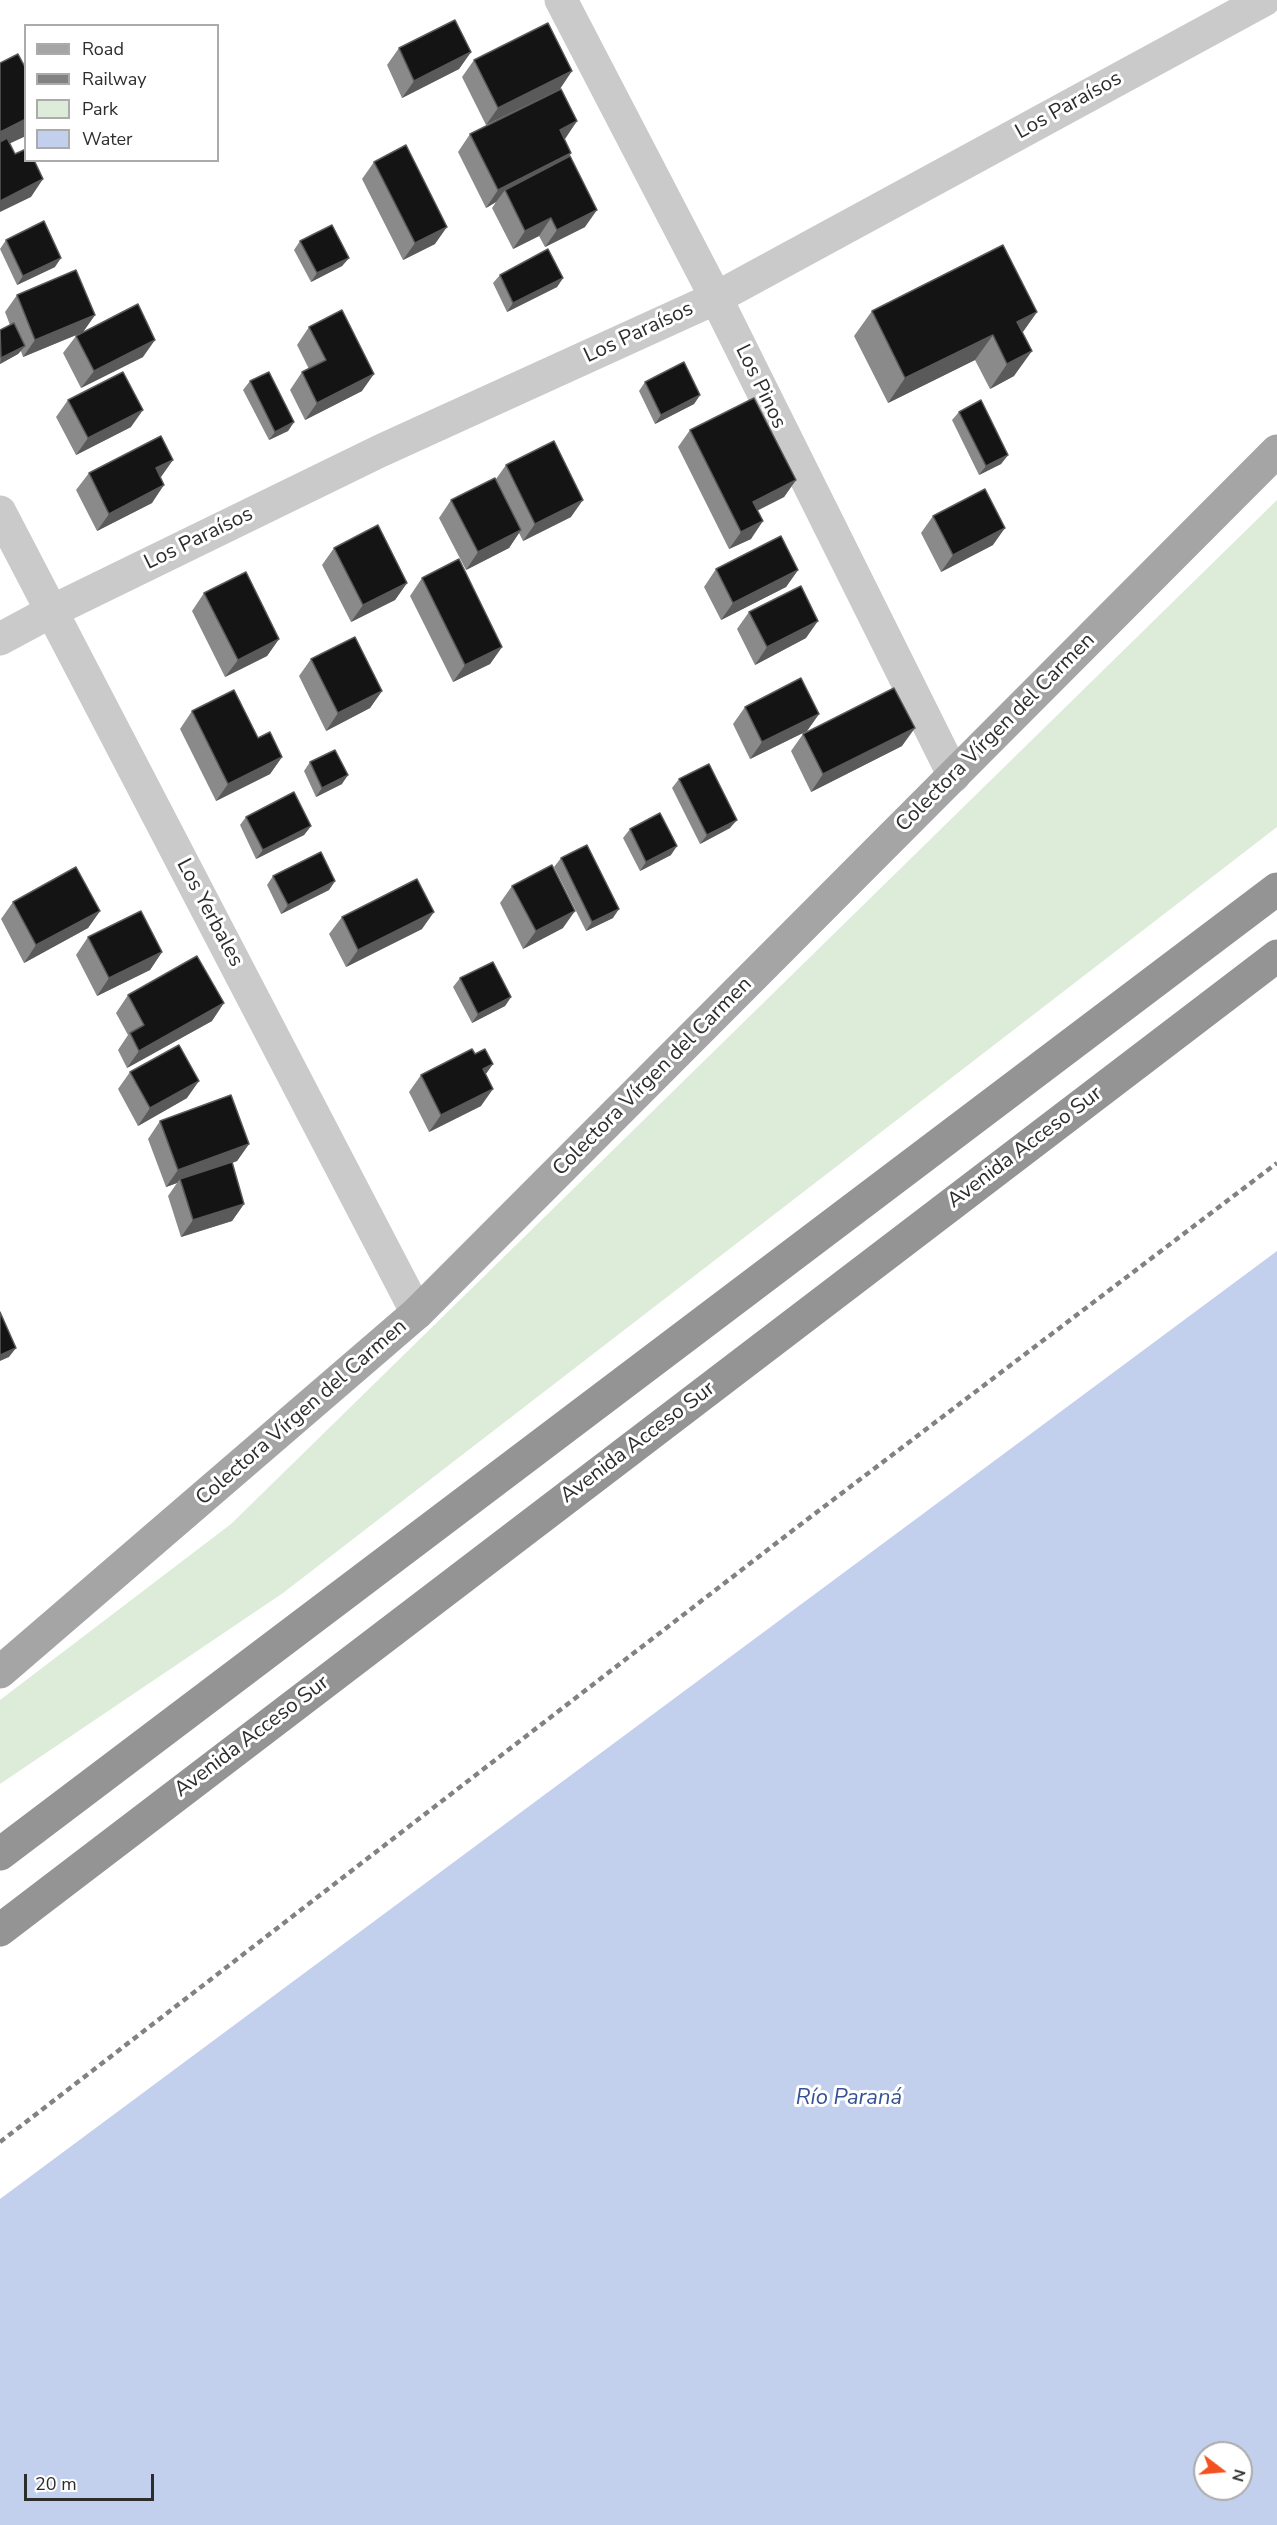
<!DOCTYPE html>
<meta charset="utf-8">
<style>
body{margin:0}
#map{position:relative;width:1277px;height:2525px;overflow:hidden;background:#fff;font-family:"Nunito Sans",sans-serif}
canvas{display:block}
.legend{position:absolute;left:24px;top:24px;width:195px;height:138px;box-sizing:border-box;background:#fff;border:2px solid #ababab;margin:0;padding:8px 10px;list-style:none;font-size:18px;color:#2d2d2d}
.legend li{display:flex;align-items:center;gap:12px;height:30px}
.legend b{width:30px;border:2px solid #ababab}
.north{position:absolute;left:1193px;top:2441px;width:60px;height:60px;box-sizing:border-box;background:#fff;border:2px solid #ababab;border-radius:50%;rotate:106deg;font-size:16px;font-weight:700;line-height:24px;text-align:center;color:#2d2d2d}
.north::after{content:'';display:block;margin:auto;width:21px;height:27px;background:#f3511f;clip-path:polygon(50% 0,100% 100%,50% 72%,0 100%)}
.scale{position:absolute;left:24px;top:2474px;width:130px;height:27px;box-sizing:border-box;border:3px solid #2d2d2d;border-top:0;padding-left:8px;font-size:18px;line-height:21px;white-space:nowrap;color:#2d2d2d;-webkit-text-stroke:4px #fff;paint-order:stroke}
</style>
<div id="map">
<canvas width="1277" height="2525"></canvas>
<ul class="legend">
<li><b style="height:8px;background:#a5a5a5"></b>Road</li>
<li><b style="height:8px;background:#828282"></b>Railway</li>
<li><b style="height:16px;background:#ddecd8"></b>Park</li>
<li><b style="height:16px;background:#c3d0ed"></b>Water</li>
</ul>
<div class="north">N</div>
<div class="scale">20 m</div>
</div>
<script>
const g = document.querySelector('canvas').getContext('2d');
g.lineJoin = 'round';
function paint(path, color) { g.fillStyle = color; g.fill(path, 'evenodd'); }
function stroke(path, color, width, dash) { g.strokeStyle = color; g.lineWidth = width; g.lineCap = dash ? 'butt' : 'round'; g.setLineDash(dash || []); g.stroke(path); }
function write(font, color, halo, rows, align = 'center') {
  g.font = font + ' "Nunito Sans",sans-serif'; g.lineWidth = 6; g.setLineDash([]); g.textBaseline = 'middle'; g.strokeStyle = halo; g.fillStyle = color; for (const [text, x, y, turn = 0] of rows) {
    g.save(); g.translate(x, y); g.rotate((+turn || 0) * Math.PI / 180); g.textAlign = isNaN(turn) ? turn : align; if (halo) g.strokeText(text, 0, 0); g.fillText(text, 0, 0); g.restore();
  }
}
paint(new Path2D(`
 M 1277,500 L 1277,827 L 283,1593 L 0,1784 L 0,1700 L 231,1524 Z`), '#ddecd8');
paint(new Path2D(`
 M 1277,1251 L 1277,2525 L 0,2525 L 0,2199 ZM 1205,2453 L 1241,2453 L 1241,2489 L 1205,2489 Z`), '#c3d0ed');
stroke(new Path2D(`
 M 561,0 L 716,298 L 954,776
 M 0,512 L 417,1313
 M 0,639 L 52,611 L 380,451 L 716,298 L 1264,0`), '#cacaca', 33);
stroke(new Path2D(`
 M 0,1672 L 417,1313 L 1277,451`), '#a5a5a5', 33);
stroke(new Path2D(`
 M 0,1854 L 1277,889
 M 0,1930 L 1277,956`), '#949494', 33);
stroke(new Path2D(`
 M 0,2142 L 792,1531 L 1277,1163`), '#828282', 4.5, [6, 4.5]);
paint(new Path2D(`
 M 399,48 L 471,52 L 459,69 L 402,98 L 387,65 Z
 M 474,60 L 560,89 L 486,125 L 462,77 Z
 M 577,121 L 564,139 L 571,153 L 568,158 L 585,227 L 545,247 L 539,236 L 513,249 L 492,208 L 496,202 L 486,208 L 458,152 L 470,134 Z
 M 374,162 L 435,244 L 403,260 L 362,179 Z
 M 6,240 L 55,267 L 17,285 L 0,249 Z
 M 300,241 L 349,258 L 342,266 L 311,282 L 294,250 Z
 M 500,275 L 563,278 L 557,287 L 507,312 L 493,283 Z
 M 17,295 L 95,315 L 83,332 L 143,357 L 81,388 L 63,353 L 76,336 L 79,334 L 23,357 L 21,351 L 18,354 L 0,364 L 0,330 L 10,325 L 5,312 Z
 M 872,311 L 1037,312 L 1022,333 L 1014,376 L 990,389 L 975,360 L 888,403 L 854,336 Z
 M 309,327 L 362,391 L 305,420 L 290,390 L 302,372 L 309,369 L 297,345 Z
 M 250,381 L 294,422 L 288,431 L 269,440 L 243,390 Z
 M 645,382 L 700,395 L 694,404 L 655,424 L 639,391 Z
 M 68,400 L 131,427 L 76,455 L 56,417 Z
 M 959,412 L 1008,455 L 1001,464 L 979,475 L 952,420 Z
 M 690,430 L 796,480 L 784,497 L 757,511 L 751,539 L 729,549 L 678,447 Z
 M 506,465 L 571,517 L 523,541 L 519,533 L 509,548 L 466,570 L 439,518 L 451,500 L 496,479 Z
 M 89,473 L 161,477 L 152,503 L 97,531 L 76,490 Z
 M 933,516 L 993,545 L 941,572 L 921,533 Z
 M 334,548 L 407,583 L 395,600 L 351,622 L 322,565 Z
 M 716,569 L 798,570 L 786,587 L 721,620 L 704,587 Z
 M 422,578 L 502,647 L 490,664 L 453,682 L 410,596 Z
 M 204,593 L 279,639 L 267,656 L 225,677 L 192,611 Z
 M 749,612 L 806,638 L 755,665 L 737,629 Z
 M 311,659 L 382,691 L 370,708 L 326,731 L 299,676 Z
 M 745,707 L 819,714 L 807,731 L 750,759 L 733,724 Z
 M 192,711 L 258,738 L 282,757 L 270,774 L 216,801 L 180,729 Z
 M 803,734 L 902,746 L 811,792 L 791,751 Z
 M 310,762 L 342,784 L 316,797 L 304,771 Z
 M 679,779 L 730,828 L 700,844 L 672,788 Z
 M 246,817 L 311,826 L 304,835 L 256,859 L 240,825 Z
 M 630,829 L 671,855 L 640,871 L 623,838 Z
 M 561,858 L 613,918 L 586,931 L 554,867 Z
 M 273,876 L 335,881 L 329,890 L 281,914 L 267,885 Z
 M 512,886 L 563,928 L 523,949 L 500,903 Z
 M 13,902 L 100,911 L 88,928 L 24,963 L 1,919 Z
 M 342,917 L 422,929 L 346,967 L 329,934 Z
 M 88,937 L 162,952 L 150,970 L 97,996 L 76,955 Z
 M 460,978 L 511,997 L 505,1006 L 472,1023 L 453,987 Z
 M 128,995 L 212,1021 L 127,1068 L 118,1050 L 128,1035 L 116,1013 Z
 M 130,1072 L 187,1098 L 138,1126 L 118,1089 Z
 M 486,1074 L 481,1106 L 429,1132 L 409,1092 L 421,1075 Z
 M 160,1121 L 249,1144 L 237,1161 L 232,1163 L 244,1204 L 232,1221 L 181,1237 L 168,1196 L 177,1183 L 166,1187 L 148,1139 Z`), '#8a8a8a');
paint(new Path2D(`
 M 471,52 L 459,69 L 402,98 L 414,81 Z
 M 572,71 L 560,89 L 486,125 L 498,108 Z
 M 26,119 L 26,136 L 0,148 L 0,132 Z
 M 577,121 L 565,139 L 547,148 L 560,130 Z
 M 571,153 L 559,171 L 505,190 L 496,202 L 486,208 L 498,190 Z
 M 43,179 L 31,197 L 0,212 L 0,201 Z
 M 597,210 L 585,227 L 545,247 L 557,230 Z
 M 551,218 L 539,236 L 513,249 L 525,231 Z
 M 447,227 L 435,244 L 403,260 L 415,243 Z
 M 61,258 L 55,267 L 17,285 L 23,276 Z
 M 349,258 L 342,266 L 311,282 L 317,273 Z
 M 563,278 L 557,287 L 507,312 L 513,303 Z
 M 1037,312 L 1020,336 L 1017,322 Z
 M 95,315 L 83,332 L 23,357 L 35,340 Z
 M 993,335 L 975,360 L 888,403 L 905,378 Z
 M 155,340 L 143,357 L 81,388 L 94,371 Z
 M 25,346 L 18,354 L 0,364 L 1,358 Z
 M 1032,351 L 1014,376 L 990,389 L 1007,364 Z
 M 374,374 L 362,391 L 305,420 L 317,403 Z
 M 700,395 L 694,404 L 655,424 L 661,415 Z
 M 143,410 L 131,427 L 76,455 L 88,438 Z
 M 294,422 L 288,431 L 269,440 L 275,432 Z
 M 1008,455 L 1001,464 L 979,475 L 986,466 Z
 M 173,460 L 161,477 L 144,485 L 156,468 Z
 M 796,480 L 784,497 L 740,519 L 753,502 Z
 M 164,485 L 152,503 L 97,531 L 109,514 Z
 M 583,500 L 571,517 L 523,541 L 535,524 Z
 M 763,521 L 751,539 L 729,549 L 741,532 Z
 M 1005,528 L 993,545 L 941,572 L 953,555 Z
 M 521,530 L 509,548 L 466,570 L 478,552 Z
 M 798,570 L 786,587 L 721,620 L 733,603 Z
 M 407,583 L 395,600 L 351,622 L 363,605 Z
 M 818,621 L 806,638 L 755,665 L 767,647 Z
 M 279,639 L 267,656 L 225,677 L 238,660 Z
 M 502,647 L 490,664 L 453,682 L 465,665 Z
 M 382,691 L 370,708 L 326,731 L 338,713 Z
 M 819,714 L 807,731 L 750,759 L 762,742 Z
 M 915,728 L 902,746 L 811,792 L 823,774 Z
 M 282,757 L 270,774 L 216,801 L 228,784 Z
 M 348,775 L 342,784 L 316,797 L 322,788 Z
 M 737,820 L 730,828 L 700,844 L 707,835 Z
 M 311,826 L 304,835 L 256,859 L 263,850 Z
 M 677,846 L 671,855 L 640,871 L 646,862 Z
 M 335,881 L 329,890 L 281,914 L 288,905 Z
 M 619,909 L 613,918 L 586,931 L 592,922 Z
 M 100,911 L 88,928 L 24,963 L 36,945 Z
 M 575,911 L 563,928 L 523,949 L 536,931 Z
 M 434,912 L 422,929 L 346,967 L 358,950 Z
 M 162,952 L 150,970 L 97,996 L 109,978 Z
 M 511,997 L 505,1006 L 472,1023 L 478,1014 Z
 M 224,1003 L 212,1021 L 127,1068 L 139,1051 Z
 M 493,1064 L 481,1081 L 483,1069 Z
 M 199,1081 L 187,1098 L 138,1126 L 150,1108 Z
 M 493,1089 L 481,1106 L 429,1132 L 441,1115 Z
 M 249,1144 L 237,1161 L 181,1182 L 180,1179 L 177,1183 L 166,1187 L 178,1170 Z
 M 244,1204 L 232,1221 L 181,1237 L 193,1220 Z
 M 16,1348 L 9,1357 L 0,1361 L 0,1355 Z`), '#5a5a5a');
const building = new Path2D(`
 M 455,20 L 471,52 L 414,81 L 399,48 Z
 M 548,23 L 572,71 L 498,108 L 474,60 Z
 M 18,54 L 26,69 L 26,119 L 0,132 L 0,63 Z
 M 561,89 L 577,121 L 560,130 L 571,153 L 498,190 L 470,134 Z
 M 7,138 L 15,154 L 26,149 L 26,160 L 34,160 L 43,179 L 0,201 L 0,142 Z
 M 406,145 L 447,227 L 415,243 L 374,162 Z
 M 570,156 L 597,210 L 557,230 L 551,218 L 525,231 L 505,190 Z
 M 44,221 L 61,258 L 23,276 L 6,240 Z
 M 332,225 L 349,258 L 317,273 L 300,241 Z
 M 1003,245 L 1037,312 L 1017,322 L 1032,351 L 1007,364 L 993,335 L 905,378 L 872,311 Z
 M 548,249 L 563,278 L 513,303 L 500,275 Z
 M 76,270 L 95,315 L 35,340 L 17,295 Z
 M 138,304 L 155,340 L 94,371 L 76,336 Z
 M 342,310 L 374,374 L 317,403 L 302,372 L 326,360 L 309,327 Z
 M 14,323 L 25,346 L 1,358 L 0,330 Z
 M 684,362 L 700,395 L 661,415 L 645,382 Z
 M 123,372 L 143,410 L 88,438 L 68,400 Z
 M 269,372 L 294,422 L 275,432 L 250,381 Z
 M 754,398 L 796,480 L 753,502 L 763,521 L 741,532 L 690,430 Z
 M 981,400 L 1008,455 L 986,466 L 959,412 Z
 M 161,436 L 173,460 L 156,468 L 164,485 L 109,514 L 89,473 Z
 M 554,441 L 583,500 L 535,524 L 506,465 Z
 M 495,478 L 521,530 L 478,552 L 451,500 Z
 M 985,489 L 1005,528 L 953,555 L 933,516 Z
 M 378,525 L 407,583 L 363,605 L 334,548 Z
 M 781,536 L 798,570 L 733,603 L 716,569 Z
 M 459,559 L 502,647 L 465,665 L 422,578 Z
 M 246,572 L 279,639 L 238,660 L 204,593 Z
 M 801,586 L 818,621 L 767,647 L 749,612 Z
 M 355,637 L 382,691 L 338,713 L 311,659 Z
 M 801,678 L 819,714 L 762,742 L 745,707 Z
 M 894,688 L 915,728 L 823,774 L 803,734 Z
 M 234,690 L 258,738 L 270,732 L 282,757 L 228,784 L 192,711 Z
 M 335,750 L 348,775 L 322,788 L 310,762 Z
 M 709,764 L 737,820 L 707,835 L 679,779 Z
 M 294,792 L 311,826 L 263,850 L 246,817 Z
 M 660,813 L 677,846 L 646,862 L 630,829 Z
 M 587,845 L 619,909 L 592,922 L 561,858 Z
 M 321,852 L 335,881 L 288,905 L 273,876 Z
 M 552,865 L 575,911 L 536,931 L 512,886 Z
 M 76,867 L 100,911 L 36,945 L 13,902 Z
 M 417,879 L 434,912 L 358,950 L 342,917 Z
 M 141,911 L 162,952 L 109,978 L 88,937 Z
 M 197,956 L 224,1003 L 139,1051 L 130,1033 L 144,1025 L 128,995 Z
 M 493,962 L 511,997 L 478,1014 L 460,978 Z
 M 179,1045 L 199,1081 L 150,1108 L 130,1072 Z
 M 472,1049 L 475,1054 L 485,1049 L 493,1064 L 483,1069 L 493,1089 L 441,1115 L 421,1075 Z
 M 231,1095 L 249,1144 L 178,1170 L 160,1121 Z
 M 232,1162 L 244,1204 L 193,1220 L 180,1179 Z
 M 0,1312 L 16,1348 L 0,1355 Z`);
paint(building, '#141414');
stroke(building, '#5a5a5a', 1.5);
write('21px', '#2d2d2d', '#fff', [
 ["Los Paraísos",1069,106,-29],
 ["Los Paraísos",639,333,-25],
 ["Los Pinos",760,387,64],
 ["Los Paraísos",199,539,-26],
 ["Colectora Vírgen del Carmen",996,733,-45],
 ["Los Yerbales",209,913,62],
 ["Colectora Vírgen del Carmen",653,1077,-45],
 ["Avenida Acceso Sur",1025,1148,-37],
 ["Colectora Vírgen del Carmen",302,1413,-41],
 ["Avenida Acceso Sur",638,1443,-37],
 ["Avenida Acceso Sur",252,1737,-37]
]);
write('italic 22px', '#355294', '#fff', [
 ["Río Paraná",849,2099]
]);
</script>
